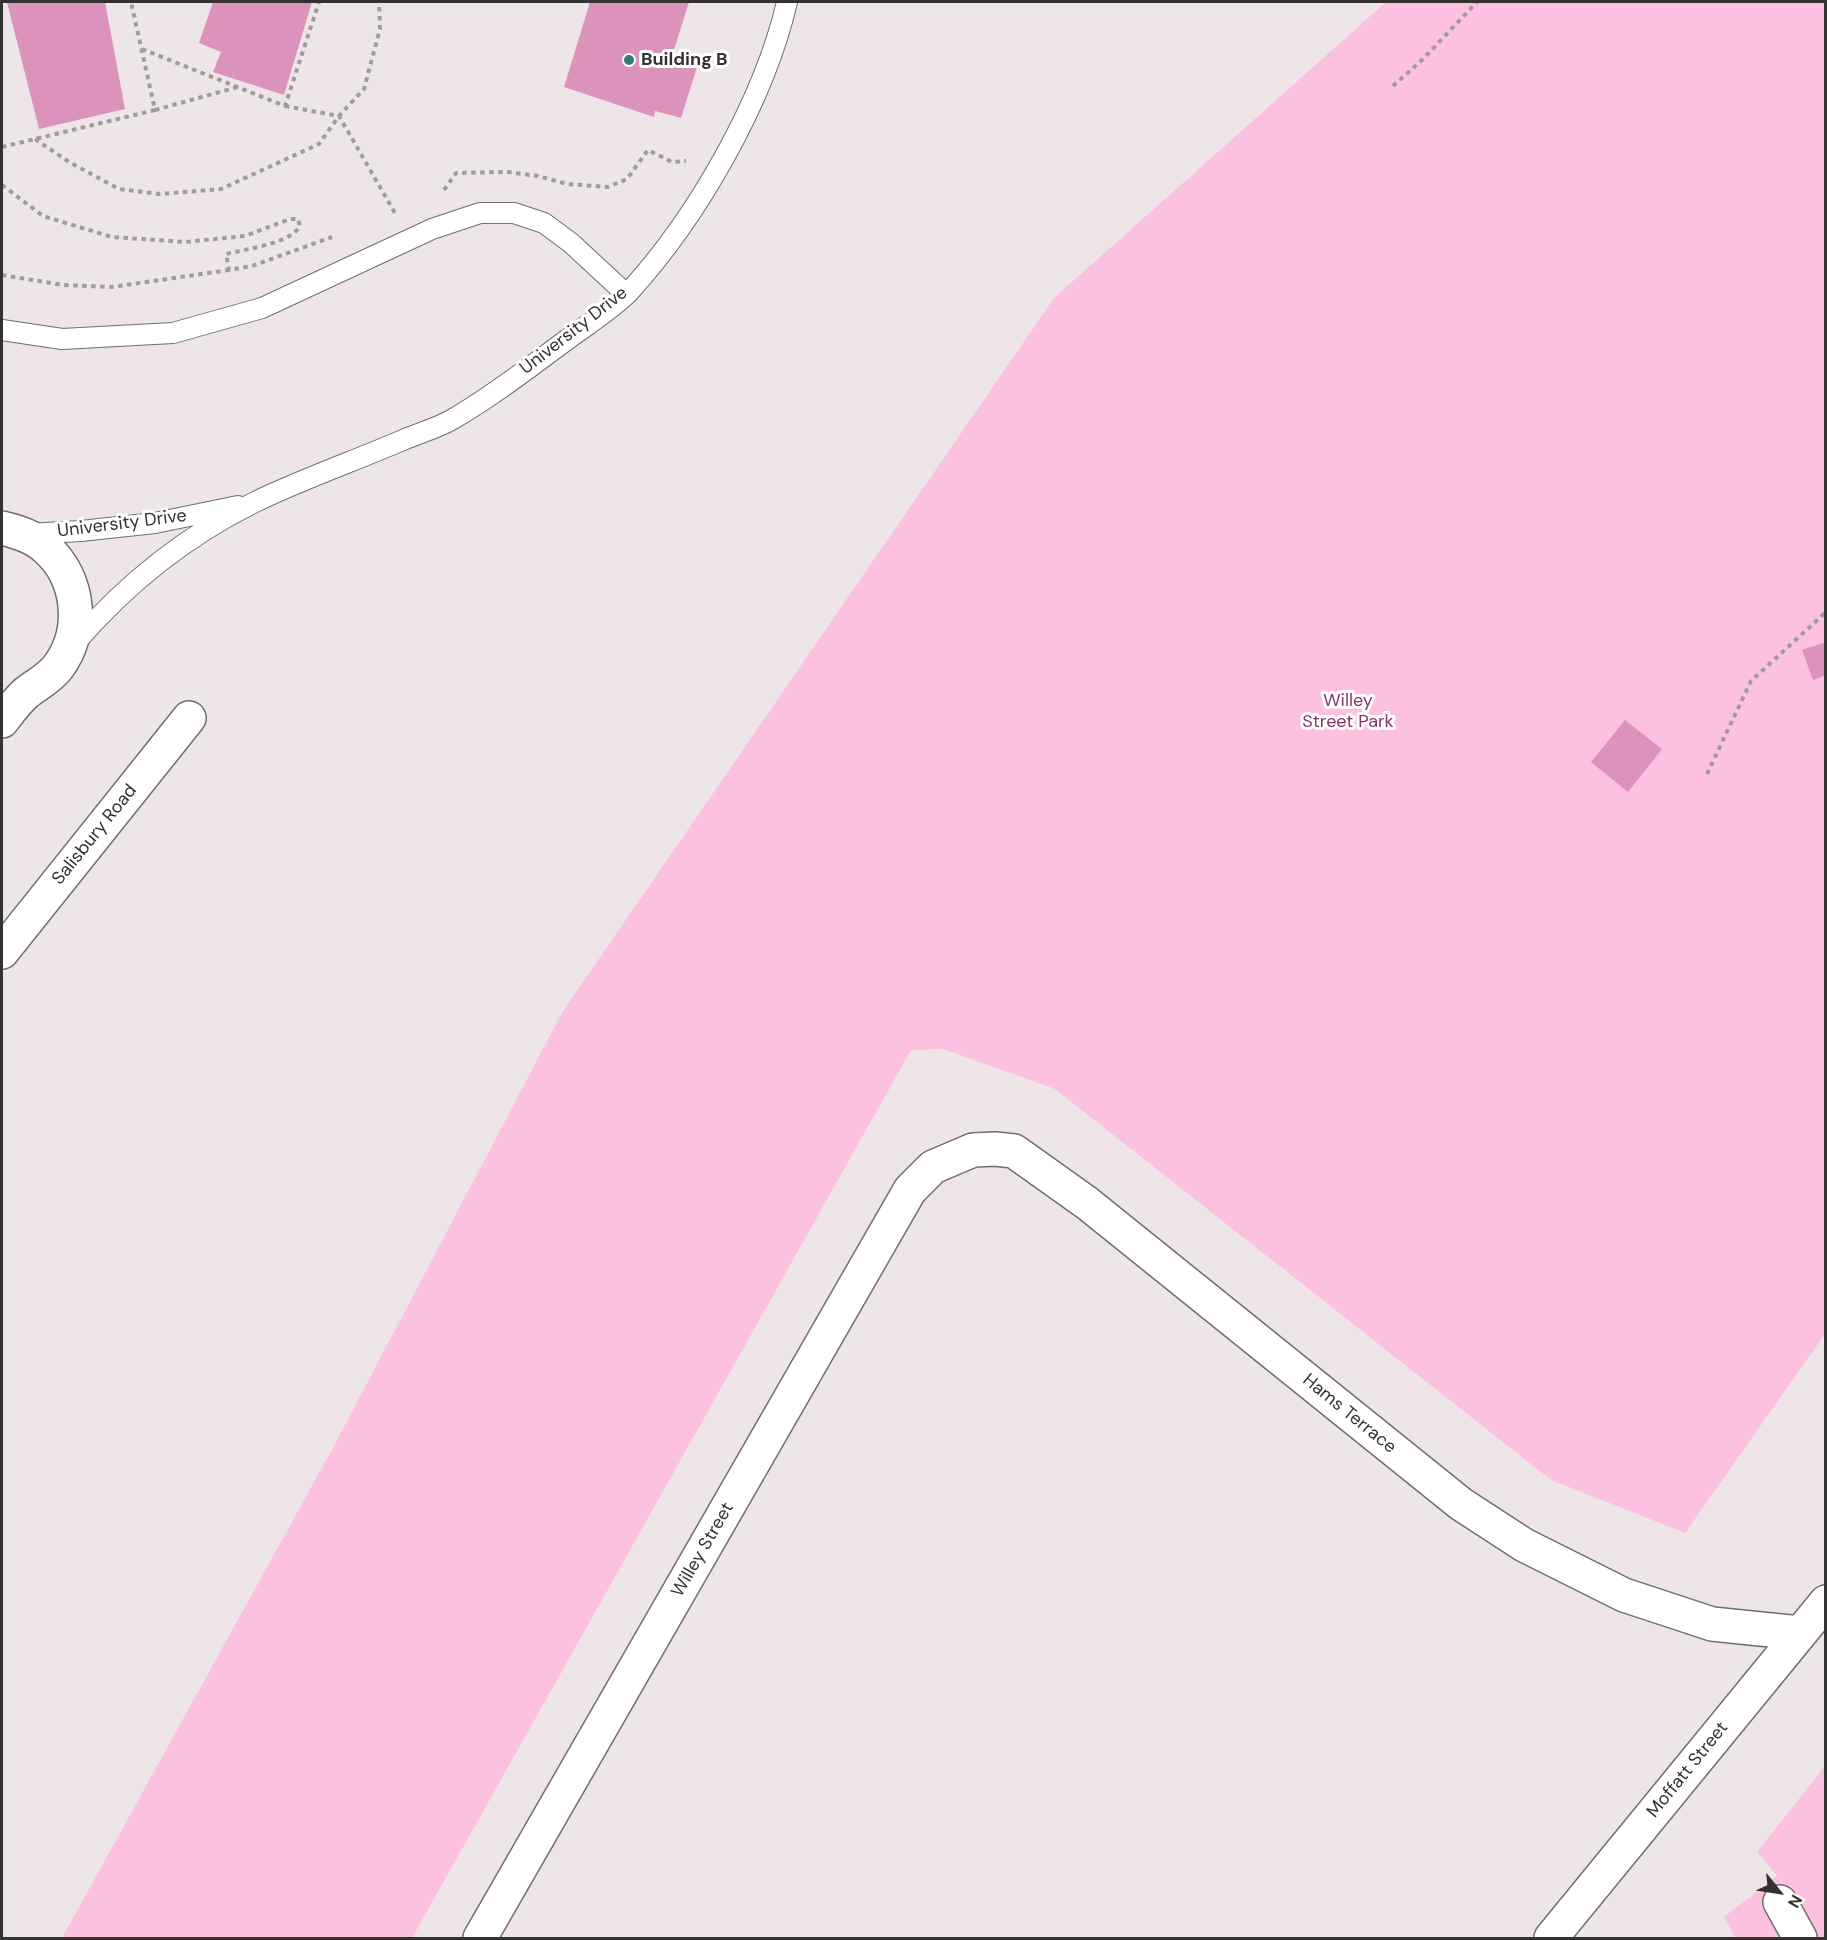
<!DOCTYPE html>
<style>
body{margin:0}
#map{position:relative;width:1827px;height:1940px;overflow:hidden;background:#eee5e9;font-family:"DM Sans",sans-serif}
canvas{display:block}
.frame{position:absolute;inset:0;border:3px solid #343132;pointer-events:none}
.north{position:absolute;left:1749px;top:1862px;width:60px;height:60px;-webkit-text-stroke:4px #fff;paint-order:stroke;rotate:120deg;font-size:16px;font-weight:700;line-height:24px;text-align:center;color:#343132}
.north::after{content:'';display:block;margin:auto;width:21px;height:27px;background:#343132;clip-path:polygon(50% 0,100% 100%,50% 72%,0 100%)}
</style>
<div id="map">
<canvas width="1827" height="1940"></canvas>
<div class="frame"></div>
<div class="north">N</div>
</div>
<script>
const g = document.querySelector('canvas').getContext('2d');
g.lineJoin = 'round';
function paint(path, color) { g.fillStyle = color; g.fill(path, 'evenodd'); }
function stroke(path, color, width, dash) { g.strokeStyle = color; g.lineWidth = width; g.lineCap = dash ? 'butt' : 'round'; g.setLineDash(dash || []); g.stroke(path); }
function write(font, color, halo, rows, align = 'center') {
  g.font = font + ' "DM Sans",sans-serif'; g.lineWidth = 6; g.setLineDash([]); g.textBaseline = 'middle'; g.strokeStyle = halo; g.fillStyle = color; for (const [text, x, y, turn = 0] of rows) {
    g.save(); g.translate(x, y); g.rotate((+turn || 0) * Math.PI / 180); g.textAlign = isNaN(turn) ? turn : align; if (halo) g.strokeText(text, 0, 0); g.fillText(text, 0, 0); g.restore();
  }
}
paint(new Path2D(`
 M 1386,2 L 1825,2 L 1825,1334 L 1685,1533 L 1551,1480 L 1055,1089 L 943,1049 L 911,1050 L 412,1938 L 62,1938 L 335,1444 L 563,1011 L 1054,298 Z
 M 1825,1766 L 1825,1938 L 1735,1938 L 1724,1917 L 1777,1876 L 1757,1852 Z`), '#fcc0e1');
paint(new Path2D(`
 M 7,2 L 105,2 L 125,109 L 39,129 Z
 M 213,2 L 312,2 L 284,95 L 213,72 L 221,52 L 199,43 Z
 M 590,2 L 689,2 L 672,56 L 698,64 L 681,118 L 655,111 L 654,117 L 564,87 Z
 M 1826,642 L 1826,675 L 1813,680 L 1802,650 Z
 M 1625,720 L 1662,749 L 1628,792 L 1591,762 Z`), '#db93bc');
const service = new Path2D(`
 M 2,330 L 62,339 L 173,333 L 262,308 L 432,229 L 480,213 L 514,213 L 544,223 L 571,243 L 626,294
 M 27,534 L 81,531 L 155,523 L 238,506
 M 75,643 C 125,585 186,536 255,502 C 303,479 354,461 403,440 C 419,433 438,428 453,419 C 493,396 531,366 568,339 C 587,325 612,309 628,293 C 697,218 764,101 787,2`);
const minor = new Path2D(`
 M 2,528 C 18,532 35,537 47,549 C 80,579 85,631 58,667 C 49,679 37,684 26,693 C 17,701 9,712 2,721
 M 2,952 L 189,718
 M 1780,1902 L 1800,1938
 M 480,1938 L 910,1190 L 933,1167 L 973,1150 L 995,1149 L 1014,1151 L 1087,1203 L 1461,1504 L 1524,1545 L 1624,1595 L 1712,1624 L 1800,1633`);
const secondary = new Path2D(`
 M 1551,1938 L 1826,1602`);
stroke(service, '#736c70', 22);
stroke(minor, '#736c70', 36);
stroke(secondary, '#736c70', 36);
stroke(new Path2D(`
 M 142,49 L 285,106 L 319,2
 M 1393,86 L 1422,60 L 1477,2
 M 285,106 L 339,116 L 395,213
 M 155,110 L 238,87
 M 35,139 L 69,162 L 119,189 L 160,194 L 221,189 L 319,144 L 339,116 L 364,89 L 380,29 L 379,2
 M 2,147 L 155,110 L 131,2
 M 2,185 L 43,216 L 112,237 L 185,242 L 245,236 L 290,219 L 298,219 L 300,226 C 290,244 245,249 226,254 L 229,270 L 252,266 L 332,237
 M 444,190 L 456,173 L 507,172 L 538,176 L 567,184 L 608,187 L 627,179 L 648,150 L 672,162 L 686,161
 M 2,275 L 63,285 L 112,287 L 229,270
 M 1707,774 L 1751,681 L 1826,612`), '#a19b9e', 4, [4.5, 4.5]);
stroke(service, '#fff', 20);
stroke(minor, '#fff', 33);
stroke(secondary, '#fff', 33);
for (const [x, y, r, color] of [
 [629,60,6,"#307979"]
]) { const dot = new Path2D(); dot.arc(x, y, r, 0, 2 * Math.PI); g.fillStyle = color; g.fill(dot); stroke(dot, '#fff', 2); }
write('bold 18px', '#343132', '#fff', [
 ["Building B",641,60]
], 'left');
write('18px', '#343132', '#fff', [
 ["University Drive",574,331,-38],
 ["University Drive",122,524,-7],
 ["Salisbury Road",95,835,-51],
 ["Hams Terrace",1349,1414,39],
 ["Willey Street",703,1550,-60],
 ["Moffatt Street",1688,1770,-51]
]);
write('18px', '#873368', '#fff', [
 ["Willey",1348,701],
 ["Street Park",1348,722]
]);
</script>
